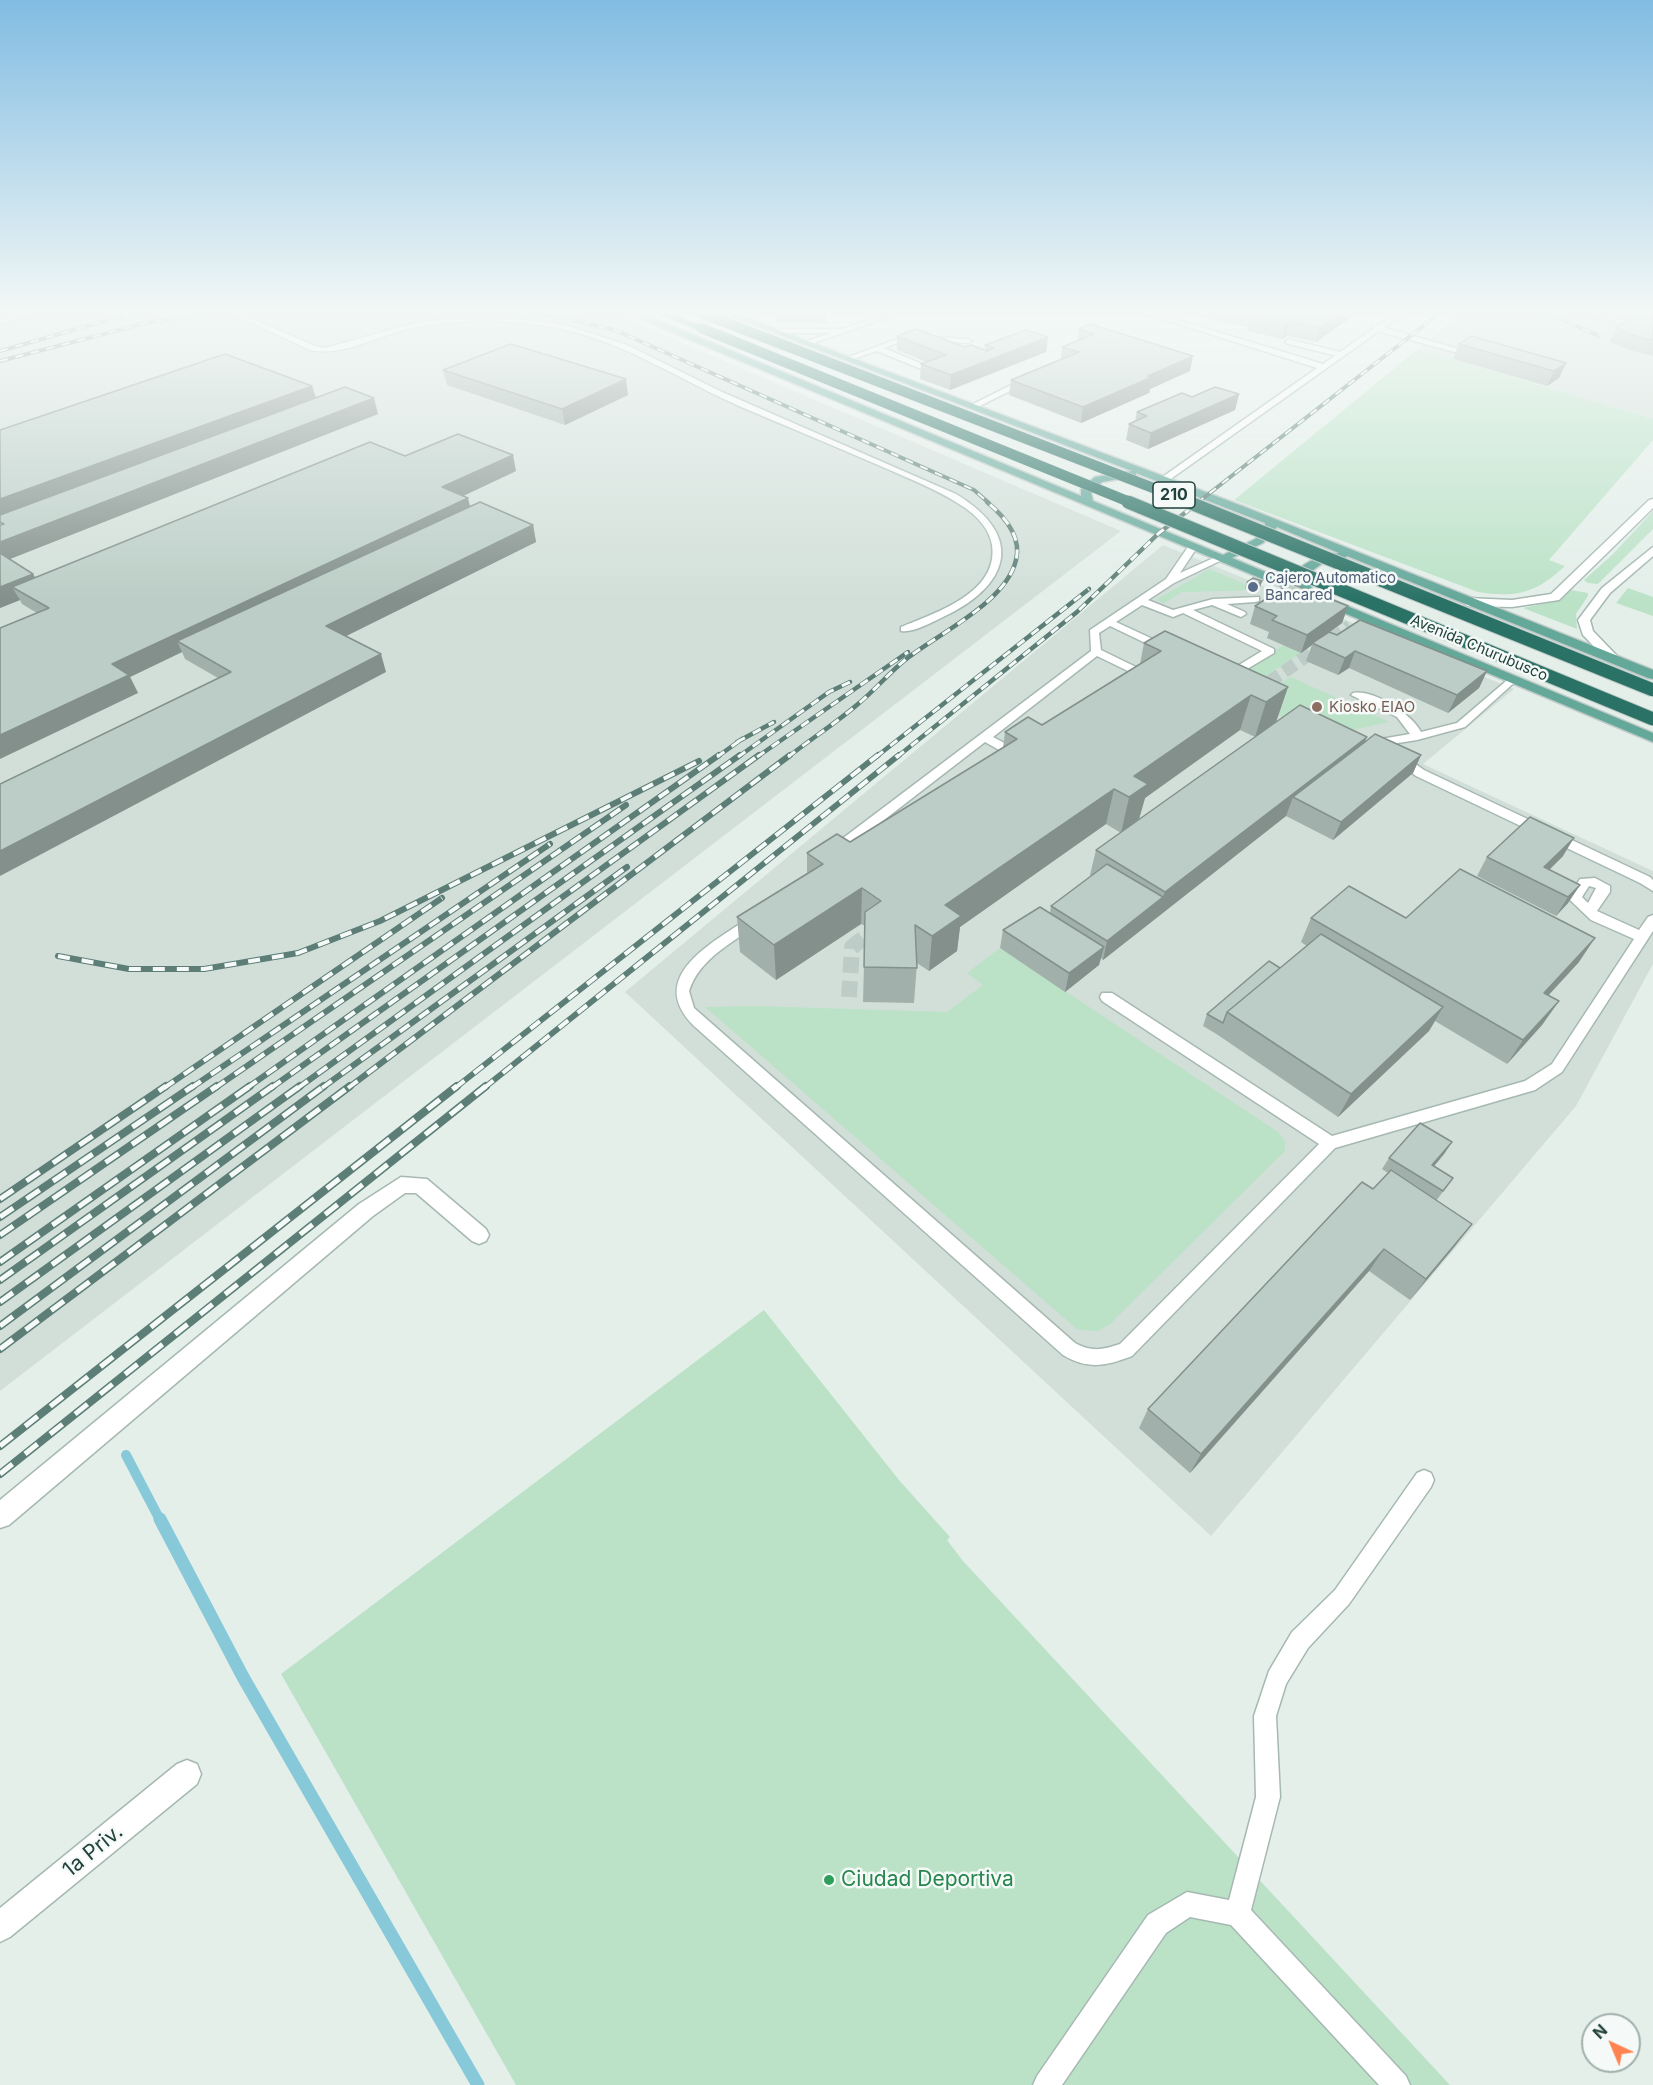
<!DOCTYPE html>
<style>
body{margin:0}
#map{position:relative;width:1653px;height:2085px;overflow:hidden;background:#e4efea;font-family:Inter,sans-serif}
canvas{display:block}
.north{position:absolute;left:1581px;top:2013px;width:60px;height:60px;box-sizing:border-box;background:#f5faf8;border:2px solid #a0b0ac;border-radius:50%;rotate:316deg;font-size:16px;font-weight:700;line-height:24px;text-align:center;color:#21423b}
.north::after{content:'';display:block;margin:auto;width:21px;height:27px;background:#ff8351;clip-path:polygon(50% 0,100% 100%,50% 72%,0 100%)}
</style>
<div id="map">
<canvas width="1653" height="2085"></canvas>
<div class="north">N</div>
</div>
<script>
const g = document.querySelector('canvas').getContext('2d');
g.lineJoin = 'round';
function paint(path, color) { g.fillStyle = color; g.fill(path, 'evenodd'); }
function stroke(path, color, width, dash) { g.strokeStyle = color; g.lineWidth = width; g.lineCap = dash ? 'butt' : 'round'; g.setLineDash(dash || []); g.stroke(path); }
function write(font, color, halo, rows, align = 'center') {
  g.font = font + ' Inter,sans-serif'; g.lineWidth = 5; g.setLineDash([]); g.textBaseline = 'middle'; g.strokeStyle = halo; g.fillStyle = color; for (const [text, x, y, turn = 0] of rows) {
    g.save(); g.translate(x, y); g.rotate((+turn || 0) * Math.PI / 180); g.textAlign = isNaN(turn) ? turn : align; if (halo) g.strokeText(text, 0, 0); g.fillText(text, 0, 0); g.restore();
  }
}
paint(new Path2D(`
 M 0,309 L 603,309 L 1121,531 L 0,1391 Z
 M 1466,309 L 1653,309 L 1653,419 L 1418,349 Z
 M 1163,545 L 1514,689 L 1423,764 L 1653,871 L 1653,964 L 1576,1106 L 1211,1536 L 625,992 Z`), '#d2dfd9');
paint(new Path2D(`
 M 1418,349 L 1653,419 L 1653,440 L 1549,560 L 1565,566 C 1536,593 1517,598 1478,592 L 1234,500 Z
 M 1653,511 L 1653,529 L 1598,584 L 1588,583 L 1584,580 L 1613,554 Z
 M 1209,569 L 1260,590 L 1182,592 L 1164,603 L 1156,600 Z
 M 1628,588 L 1653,597 L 1653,616 L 1616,603 Z
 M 1571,590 L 1588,593 L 1588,596 L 1576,614 L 1577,629 L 1523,608 L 1557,601 Z
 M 1284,645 L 1301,653 L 1249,687 L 1219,687 Z
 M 1291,677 L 1389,722 L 1338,733 L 1328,739 L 1243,698 L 1264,693 Z
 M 1000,948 L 1278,1132 L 1285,1141 L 1285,1151 L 1109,1325 L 1098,1331 L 1078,1330 L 705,1007 L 757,1006 L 947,1012 L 983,985 L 967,973 Z
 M 764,1310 L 899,1480 L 950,1537 L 947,1540 L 963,1561 L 1450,2085 L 516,2085 L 281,1674 Z`), '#bbe2c7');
stroke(new Path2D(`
 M 126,1455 L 160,1520`), '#87c9d9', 10);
stroke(new Path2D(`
 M 160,1519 L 243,1677 L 478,2085`), '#87c9d9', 13);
stroke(new Path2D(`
 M 1252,691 L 1258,690 L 1350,626`), '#bdccc7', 13, [13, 6]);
stroke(new Path2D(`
 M 849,997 L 852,947 L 883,923`), '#bdccc7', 16, [16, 8]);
const lane = new Path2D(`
 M 41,309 L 50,309 L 0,324 L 0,320 Z
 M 222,309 L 230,309 L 315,346 L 325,348 L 408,325 L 446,319 L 507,318 L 565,325 L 627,345 L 722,392 L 956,494 C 1027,537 1009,587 941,618 C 930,623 913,633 901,631 L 901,627 C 935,613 999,593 992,545 C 989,527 974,513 959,504 C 936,489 910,479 885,468 C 837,447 788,427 739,406 C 676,378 617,337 547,326 C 502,319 456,319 411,328 C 379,335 344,357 310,350 Z
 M 1561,309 L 1572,309 L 1633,323 L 1629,325 Z
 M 1373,326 L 1379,326 L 1462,350 L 1455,352 L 1373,330 Z
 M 773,329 L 844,329 L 848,331 L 844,333 L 770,333 Z
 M 908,335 L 968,339 L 972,341 L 968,343 L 909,339 L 884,348 L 934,369 L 935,371 L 931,373 L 877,351 L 847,361 L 843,359 Z
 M 1288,339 L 1344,353 L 1345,355 L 1341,357 L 1285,343 Z
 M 1025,378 L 1032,380 L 974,409 L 967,407 Z
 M 1193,543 L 1198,546 L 1180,573 L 1218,556 L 1226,558 L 1174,583 L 1148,600 L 1173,610 L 1213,599 L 1259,597 L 1259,601 L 1255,602 L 1227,604 L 1245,612 L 1246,614 L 1241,617 L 1212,605 L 1193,610 L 1274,649 L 1274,653 L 1242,672 L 1220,676 L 1220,672 L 1234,668 L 1262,651 L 1183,613 L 1173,617 L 1142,605 L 1116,622 L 1170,647 L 1170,651 L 1162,651 L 1110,626 L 1099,633 L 1101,650 L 1138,668 L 1141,673 L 1129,684 L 1121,684 L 1119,682 L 1130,672 L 1097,656 L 993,737 L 1016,749 L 1016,755 L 1008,755 L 985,742 L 836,857 L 826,857 L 825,854 L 826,851 L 1091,651 L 1090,630 L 1166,579 L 1190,544 Z
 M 1512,676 L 1516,677 L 1516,681 L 1465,727 L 1417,740 L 1373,747 L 1367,743 L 1369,741 L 1410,734 L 1397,717 L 1351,695 L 1353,693 C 1373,689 1412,714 1421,732 L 1457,723 Z
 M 1400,753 L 1424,770 L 1650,877 L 1653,880 L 1653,891 L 1640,883 L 1416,776 L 1396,760 L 1396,754 Z
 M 1595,878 L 1610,886 L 1610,892 L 1597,911 L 1639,930 L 1648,917 L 1653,915 L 1653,931 L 1562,1072 L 1535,1090 L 1335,1148 L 1132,1356 C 1106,1366 1088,1370 1063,1355 L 694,1026 C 645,977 712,943 749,918 L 759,918 L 761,921 L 759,924 C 733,942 699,959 689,991 L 694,1008 L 1075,1343 C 1091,1352 1103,1350 1120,1344 L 1319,1144 L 1102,1001 L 1100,997 L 1102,993 L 1112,993 L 1332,1136 L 1525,1081 L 1552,1064 L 1634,939 L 1591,920 L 1570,900 L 1568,897 L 1580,879 ZM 1589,886 L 1596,888 L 1588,903 L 1582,897 Z
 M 1424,1470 L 1431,1473 L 1434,1480 L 1431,1487 L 1349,1604 L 1308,1648 L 1286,1684 L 1276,1716 L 1280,1797 L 1251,1910 L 1406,2076 L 1410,2085 L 1379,2085 L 1231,1925 L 1190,1917 L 1166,1933 L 1062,2085 L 1033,2085 L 1037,2076 L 1148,1915 L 1187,1892 L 1229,1900 L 1256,1797 L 1254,1716 L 1269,1671 L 1292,1632 L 1335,1590 L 1417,1473 Z`);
const street = new Path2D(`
 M 901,309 L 912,309 L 808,345 L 801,343 Z
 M 1131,309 L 1142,309 L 1323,364 L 1401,309 L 1410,309 L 1165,483 L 1160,480 L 1161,478 L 1317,368 Z
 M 1653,499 L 1653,508 L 1559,600 L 1512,607 L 1468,606 L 1462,602 L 1468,598 L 1512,600 L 1551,594 L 1649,500 Z
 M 1653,547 L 1653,556 L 1610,593 L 1590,620 L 1593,631 L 1620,659 L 1614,663 L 1609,662 L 1583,635 L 1578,620 L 1602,588 Z
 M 401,1177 L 427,1179 L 486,1229 L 489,1235 L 486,1241 L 479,1244 L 472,1241 L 416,1193 L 405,1193 L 373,1216 L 9,1525 L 0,1528 L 0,1500 L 359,1204 Z
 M 187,1760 L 197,1764 L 201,1774 L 197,1784 L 10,1937 L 0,1942 L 0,1908 L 177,1764 Z`);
const primary = new Path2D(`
 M 626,309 L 635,309 L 653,318 L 1081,496 L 1081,489 L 1095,477 L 1132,471 L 713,309 L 723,309 L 1245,507 L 1653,670 L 1653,679 L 1648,678 L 1347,556 L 1345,558 L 1323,563 L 1306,575 L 1312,589 L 1311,591 L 1653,733 L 1653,742 L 647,322 ZM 1136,473 L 1265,523 L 1265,528 L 1255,539 L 1223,555 L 1093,501 L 1091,492 L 1102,482 L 1136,476 ZM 1277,527 L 1339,553 C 1322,555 1306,560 1294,574 L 1299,586 L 1232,558 L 1263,543 Z`);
const highway = new Path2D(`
 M 648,309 L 658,309 L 705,328 L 698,330 Z`);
stroke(lane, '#a6b8b2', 3);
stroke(street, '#a6b8b2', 3);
stroke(primary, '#c1cac8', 3);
stroke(highway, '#c1cac8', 3);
stroke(new Path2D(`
 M 601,309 L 603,315`), '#81b5a7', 2, [1.5, 2]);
paint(lane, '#fff');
paint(street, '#fff');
paint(primary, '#64a89a');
paint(highway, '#2a7266');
const railFar3 = new Path2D(`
 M 407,309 L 555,316 L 615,330 L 974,490 L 989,503
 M 1539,309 L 1599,336
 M 0,351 L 115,318 L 165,309
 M 0,361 L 146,323 L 229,309
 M 1197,503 L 1445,309`);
const railFar2 = new Path2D(`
 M 737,742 L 774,722
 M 717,757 L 742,739
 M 738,757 L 829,692 L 850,682
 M 757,757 L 908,652
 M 788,757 C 811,739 836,723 858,704 C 875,690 888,674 905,660 C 937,634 1006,603 1016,560 C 1022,536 1004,516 987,502
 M 876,757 L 1089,589
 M 897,757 L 1077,612 L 1159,533 L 1199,502`);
const railFar1 = new Path2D(`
 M 58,956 L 129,969 L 204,969 L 298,953 L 380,921 L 699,761
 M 164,1088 L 442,898
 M 191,1088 L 550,844
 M 215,1088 L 626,805
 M 247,1088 L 719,755
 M 271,1088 L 740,755
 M 298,1088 L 759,755
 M 322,1088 L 627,867
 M 348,1088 L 790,755
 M 455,1088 L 878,755
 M 484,1088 L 899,755`);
const rail = new Path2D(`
 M 0,1199 L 166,1086
 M 0,1217 L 193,1086
 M 0,1235 L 217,1086
 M 0,1262 L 250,1086
 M 0,1280 L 273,1086
 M 0,1302 L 300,1086
 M 0,1326 L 324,1086
 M 0,1349 L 350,1086
 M 0,1446 L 457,1086
 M 0,1474 L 486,1086`);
stroke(railFar3, '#5c7e76', 4);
stroke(railFar2, '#5c7e76', 4.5);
stroke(railFar1, '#5c7e76', 6);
stroke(rail, '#5c7e76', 8);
stroke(railFar3, '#f5faf8', 2, [8]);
stroke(railFar2, '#f5faf8', 3, [9]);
stroke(railFar1, '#f5faf8', 4, [12]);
stroke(rail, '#f5faf8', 5, [16]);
const highwayBridgeFar1 = new Path2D(`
 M 691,309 L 1192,503
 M 701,328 L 1132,503`);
const highwayBridge = new Path2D(`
 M 1128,502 L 1653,719
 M 1188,502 L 1653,690`);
stroke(highwayBridgeFar1, '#c1cac8', 11, []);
stroke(highwayBridge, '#c1cac8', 15, []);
stroke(highwayBridgeFar1, '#2a7266', 10);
stroke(highwayBridge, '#2a7266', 13);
paint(new Path2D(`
 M 1194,309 L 1363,309 L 1316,342 L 1287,336 L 1282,339 L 1247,331 L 1248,327 L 1193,315 Z
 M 1618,309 L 1643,309 L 1636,313 Z
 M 1653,309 L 1653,356 L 1629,350 L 1610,342 L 1616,328 Z
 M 776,312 L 826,314 L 826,323 L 776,322 Z
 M 1090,324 L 1190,371 L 1150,389 L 1149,393 L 1081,423 L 1009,395 L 1011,380 L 1061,360 L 1062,347 L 1077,341 L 1079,329 Z
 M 897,336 L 985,350 L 985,345 L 1048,337 L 1046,352 L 950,390 L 920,379 L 921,364 L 926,362 L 897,350 Z
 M 1459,344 L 1566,363 L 1559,378 L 1547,386 L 1453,359 Z
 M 443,370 L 628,395 L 565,425 L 447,385 Z
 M 312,386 L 316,398 L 378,414 L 9,559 L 33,574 L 35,577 L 405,456 L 516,471 L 463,496 L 470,506 L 533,525 L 536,542 L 346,636 L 386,672 L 218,678 L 185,659 L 182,652 L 130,677 L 138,693 L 37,613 L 22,604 L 20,600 L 0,608 L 0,430 Z
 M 1239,394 L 1235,410 L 1148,449 L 1126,440 L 1129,424 L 1135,421 L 1137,412 L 1192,397 Z
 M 1262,581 L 1260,587 L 1253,591 L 1245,588 L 1247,582 Z
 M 1255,606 L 1348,606 L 1342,623 L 1330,632 L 1337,635 L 1487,671 L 1479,688 L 1448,713 L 1349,668 L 1338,675 L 1306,661 L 1312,645 L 1301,653 L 1267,638 L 1269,632 L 1250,624 Z
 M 1144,643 L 1288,687 L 1276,722 L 1255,737 L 1240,730 L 1145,798 L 1139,819 L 1365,742 L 1421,755 L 1413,773 L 1333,840 L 1286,816 L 1103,960 L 1101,958 L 1099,965 L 1065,992 L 1000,948 L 1003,930 L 1050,913 L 1051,906 L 1092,876 L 1090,875 L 1096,850 L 1121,833 L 1106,824 L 960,927 L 957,951 L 929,971 L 917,963 L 914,1003 L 863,1002 L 865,926 L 861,924 L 776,980 L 740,952 L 737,917 L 807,873 L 807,853 L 850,842 L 1003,748 L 1005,732 L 1042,725 L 1140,664 Z
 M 1563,856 L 1549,870 L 1580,885 L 1568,903 L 1556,916 L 1477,876 L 1487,857 Z
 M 1311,918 L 1406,918 L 1579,962 L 1548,996 L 1559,1001 L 1542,1025 L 1507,1064 L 1435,1021 L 1429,1031 L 1338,1117 L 1218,1035 L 1203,1026 L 1207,1014 L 1280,968 L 1307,946 L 1301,942 Z
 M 1452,1142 L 1444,1154 L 1434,1166 L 1445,1189 L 1436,1201 L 1472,1224 L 1455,1246 L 1410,1300 L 1369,1271 L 1190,1473 L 1139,1428 L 1148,1409 L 1373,1189 L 1388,1173 L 1382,1169 L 1389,1158 Z`), '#a1b0aa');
paint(new Path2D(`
 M 1347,309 L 1363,309 L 1316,342 L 1320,328 Z
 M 1290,321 L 1287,336 L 1282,339 L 1285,325 Z
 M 1048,337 L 1046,352 L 950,390 L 951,375 Z
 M 1193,356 L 1190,371 L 1150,389 L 1149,393 L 1081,423 L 1083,407 L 1148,376 Z
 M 1566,363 L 1559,378 L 1547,386 L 1554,371 Z
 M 626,379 L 628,395 L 565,425 L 562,409 Z
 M 312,386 L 317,401 L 0,519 L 0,499 Z
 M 1239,394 L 1235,410 L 1148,449 L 1151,433 Z
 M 374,398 L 378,414 L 0,563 L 0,542 Z
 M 513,455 L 516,471 L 446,504 L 442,487 Z
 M 468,498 L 472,515 L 177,641 L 182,652 L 130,677 L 138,693 L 0,759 L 0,735 L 112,664 Z
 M 533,525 L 536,542 L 332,643 L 326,626 Z
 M 33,574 L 42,591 L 12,587 L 20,600 L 0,608 L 0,587 Z
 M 1262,581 L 1260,587 L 1253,591 L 1255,585 Z
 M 1348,606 L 1342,623 L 1313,644 L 1312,643 L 1312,645 L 1301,653 L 1307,635 Z
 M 1355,651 L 1349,668 L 1338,675 L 1345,658 Z
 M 381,654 L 386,672 L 0,876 L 0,851 Z
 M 1487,671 L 1479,688 L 1448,713 L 1457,695 Z
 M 1288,687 L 1276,722 L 1255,737 L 1266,702 Z
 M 1251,695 L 1240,730 L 1145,798 L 1139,819 L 1121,833 L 1134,776 Z
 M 1367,737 L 1357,761 L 1293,797 L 1286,816 L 1103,960 L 1107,941 L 1163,897 L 1165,892 Z
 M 1421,755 L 1413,773 L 1333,840 L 1341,822 Z
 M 1114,789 L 1106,824 L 960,927 L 957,951 L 929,971 L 932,936 L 945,905 Z
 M 1574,838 L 1563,856 L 1537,882 L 1544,867 Z
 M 1580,885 L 1568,903 L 1556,916 L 1568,897 Z
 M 862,888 L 861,924 L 776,980 L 774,945 Z
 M 1595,938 L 1579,962 L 1528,1017 L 1544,993 Z
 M 1104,947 L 1099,965 L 1065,992 L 1069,973 Z
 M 1559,1001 L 1542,1025 L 1507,1064 L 1523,1040 Z
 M 1443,1007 L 1429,1031 L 1338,1117 L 1351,1094 Z
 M 1452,1142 L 1444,1154 L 1425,1177 L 1432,1165 Z
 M 1472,1224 L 1455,1246 L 1410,1300 L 1426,1279 Z
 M 1384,1249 L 1369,1271 L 1190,1473 L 1201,1454 Z`), '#83908b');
const building = new Path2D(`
 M 786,309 L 814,309 L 826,314 L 776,312 Z
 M 1232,309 L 1347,309 L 1320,328 L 1290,321 L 1285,325 L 1251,316 L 1256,314 Z
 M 1646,309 L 1653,309 L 1653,340 L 1636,336 L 1616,328 Z
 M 1090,324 L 1193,356 L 1148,376 L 1152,377 L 1083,407 L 1011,380 L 1079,352 L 1062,347 L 1094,334 L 1079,329 Z
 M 916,329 L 965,347 L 971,345 L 987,351 L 994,348 L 985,345 L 1026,330 L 1048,337 L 951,375 L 921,364 L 946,355 L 897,336 Z
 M 1471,336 L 1566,363 L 1554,371 L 1459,344 Z
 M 511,344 L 626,379 L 562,409 L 443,370 Z
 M 225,354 L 312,386 L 0,499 L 0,430 Z
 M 345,387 L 374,398 L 0,542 L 0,525 L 4,524 L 0,522 L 0,515 Z
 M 1215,387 L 1239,394 L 1151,433 L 1129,424 L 1147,416 L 1137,412 L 1182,393 L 1192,397 Z
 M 458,434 L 513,455 L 442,487 L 468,498 L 112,664 L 129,675 L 0,735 L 0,628 L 49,608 L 12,587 L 370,442 L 405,456 Z
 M 480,502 L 533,525 L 326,626 L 381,654 L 0,851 L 0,784 L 231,672 L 177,641 Z
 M 0,553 L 33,574 L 0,587 Z
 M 1253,578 L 1262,581 L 1255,585 L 1247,582 Z
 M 1290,583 L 1348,606 L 1307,635 L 1272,620 L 1277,616 L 1255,606 Z
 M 1360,620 L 1487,671 L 1457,695 L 1355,651 L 1345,658 L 1312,643 L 1329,632 L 1337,635 Z
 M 1165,631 L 1288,687 L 1266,702 L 1251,695 L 1134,776 L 1148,784 L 1129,797 L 1114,789 L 945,905 L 961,916 L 932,936 L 915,925 L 917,968 L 864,967 L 865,912 L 881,901 L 862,888 L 774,945 L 737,917 L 823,864 L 807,853 L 837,834 L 850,842 L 1017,739 L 1005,732 L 1028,717 L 1042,725 L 1161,651 L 1144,643 Z
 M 1300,705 L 1367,737 L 1165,892 L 1096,850 Z
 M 1375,734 L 1421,755 L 1341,822 L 1293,797 L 1365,742 Z
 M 1530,817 L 1574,838 L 1544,867 L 1580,885 L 1568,897 L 1487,857 Z
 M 1107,864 L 1163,897 L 1107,941 L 1051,906 Z
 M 1460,869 L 1595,938 L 1544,993 L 1559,1001 L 1523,1040 L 1311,918 L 1349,886 L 1406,918 Z
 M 1040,907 L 1104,947 L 1069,973 L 1003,930 Z
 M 1321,934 L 1443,1007 L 1351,1094 L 1227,1012 Z
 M 1269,961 L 1280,968 L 1227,1012 L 1223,1023 L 1207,1014 Z
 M 1420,1123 L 1452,1142 L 1432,1165 L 1453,1178 L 1443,1191 L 1389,1158 Z
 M 1391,1170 L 1472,1224 L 1426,1279 L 1384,1249 L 1201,1454 L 1148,1409 L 1362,1182 L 1373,1189 Z`);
paint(building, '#bbcdc6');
stroke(building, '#83908b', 1.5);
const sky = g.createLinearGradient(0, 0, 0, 600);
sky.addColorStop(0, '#81bce2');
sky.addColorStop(0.52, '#f3f8f6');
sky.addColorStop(1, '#f3f8f600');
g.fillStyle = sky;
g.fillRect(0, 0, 1653, 600);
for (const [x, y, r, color] of [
 [1253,587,6,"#5c6f8a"],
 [1317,707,6,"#8d6e63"],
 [829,1880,6,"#2e9e5b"]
]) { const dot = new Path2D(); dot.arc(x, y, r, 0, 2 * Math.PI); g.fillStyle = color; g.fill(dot); stroke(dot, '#f5faf8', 2); }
write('15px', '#4e5e75', '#f5faf8', [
 ["Cajero Automatico",1265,578],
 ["Bancared",1265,595]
], 'left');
write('15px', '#21423b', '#f5faf8', [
 ["Avenida Churubusco",1479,648,23]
]);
write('15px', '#785e54', '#f5faf8', [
 ["Kiosko EIAO",1329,707]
], 'left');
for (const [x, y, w] of [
 [1174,495,42]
]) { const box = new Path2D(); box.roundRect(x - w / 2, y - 13, w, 26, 4.5); g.fillStyle = '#f5faf8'; g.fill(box); stroke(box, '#21423b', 1.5); }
write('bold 16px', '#21423b', null, [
 ["210",1174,495]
]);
write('21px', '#21423b', '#f5faf8', [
 ["1a Priv.",93,1851,-39]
]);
write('21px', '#27864d', '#f5faf8', [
 ["Ciudad Deportiva",841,1880]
], 'left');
</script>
